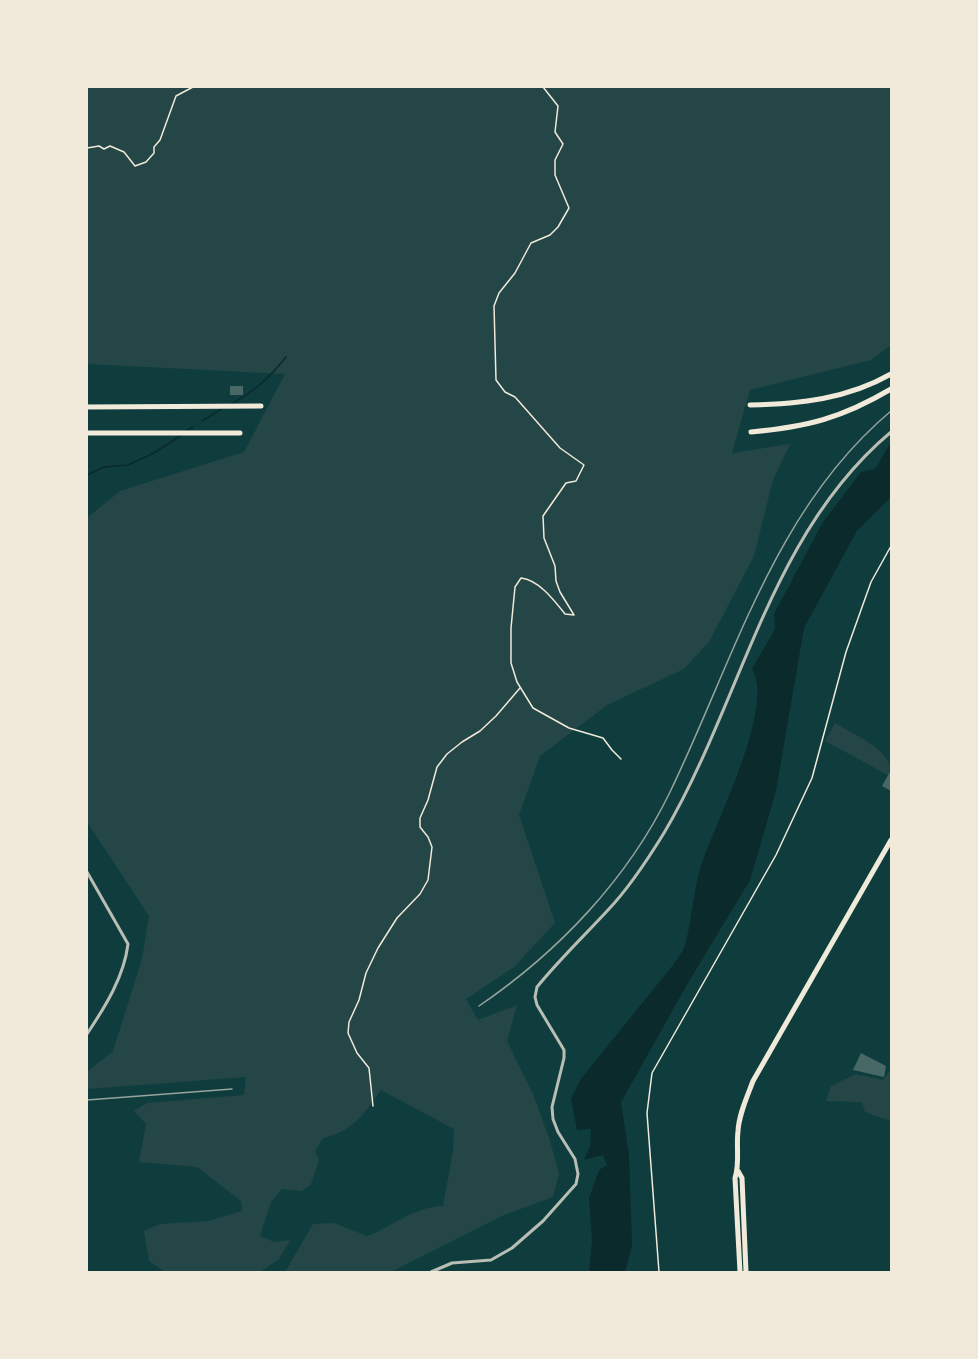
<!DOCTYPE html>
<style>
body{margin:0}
#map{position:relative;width:978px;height:1359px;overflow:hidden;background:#0f3d3e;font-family:"Alegreya Sans",sans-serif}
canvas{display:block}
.frame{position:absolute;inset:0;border:88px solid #f1e9da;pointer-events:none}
</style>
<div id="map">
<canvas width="978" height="1359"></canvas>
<div class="frame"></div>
</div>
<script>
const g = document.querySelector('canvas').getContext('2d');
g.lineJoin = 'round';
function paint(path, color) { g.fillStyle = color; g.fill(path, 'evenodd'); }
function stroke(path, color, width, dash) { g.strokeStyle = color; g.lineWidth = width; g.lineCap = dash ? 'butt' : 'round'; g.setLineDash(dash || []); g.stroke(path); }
paint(new Path2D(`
 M 87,87 L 891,87 L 891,345 L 871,360 L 750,390 L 732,453 L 790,444 L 773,480 L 754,556 L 709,642 L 684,669 L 607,705 L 540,756 L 519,815 L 555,923 L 514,967 L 466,999 L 478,1020 L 517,1005 L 507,1041 L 533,1094 L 550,1141 L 559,1174 L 553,1197 L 504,1215 L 391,1272 L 285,1272 L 313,1224 L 334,1223 L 367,1236 C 394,1226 413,1207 443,1206 L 453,1151 L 454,1129 L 381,1090 C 364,1114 353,1131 323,1138 L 315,1151 L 319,1160 L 311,1184 L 302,1191 L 282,1189 L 271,1202 L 260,1236 L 274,1242 L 290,1240 L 279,1259 L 260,1272 L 165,1272 L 149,1261 L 144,1231 L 160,1224 L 209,1221 L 242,1211 L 241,1201 L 197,1167 L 139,1162 L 146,1124 L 134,1111 L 147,1103 L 244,1095 L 246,1077 L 87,1089 L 87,1072 L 113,1051 L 142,959 L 149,916 L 87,822 L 87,518 L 120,491 L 244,452 L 285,374 L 87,364 Z
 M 835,723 C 851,733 900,754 888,775 L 825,741 Z
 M 891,1069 L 891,1121 L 865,1112 L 862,1102 L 826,1101 L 831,1086 L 856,1074 L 883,1080 Z`), '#244646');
paint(new Path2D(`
 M 891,442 L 891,497 L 857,531 L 804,628 L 776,791 L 750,880 L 688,983 L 621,1102 L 629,1155 L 632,1246 L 625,1272 L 589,1272 L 592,1240 L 589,1198 L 599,1170 L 607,1165 L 603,1155 L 584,1160 L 590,1146 L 591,1129 L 577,1130 L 571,1099 L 580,1080 L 673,965 C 677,959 683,952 685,945 C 692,920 693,894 700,869 C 713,827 776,708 752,669 L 775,629 L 774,614 L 823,522 L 861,472 L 875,469 Z`), '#0a2a2b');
stroke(new Path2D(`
 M 233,403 C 255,391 270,377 286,357
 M 202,421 L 223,408
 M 186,431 L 193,427
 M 87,475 L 104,467 L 128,465 L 154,453 L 180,436`), '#0a2a2b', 1.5);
paint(new Path2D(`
 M 230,386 L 243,386 L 243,395 L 230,395 Z
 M 891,770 L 891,791 L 882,786 Z
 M 861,1053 L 886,1066 L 884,1077 L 853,1070 Z`), '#486865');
stroke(new Path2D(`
 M 543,87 L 558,106 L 555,132 L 563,144 L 555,160 L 555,175 L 569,208 L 558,227 L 550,235 L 531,243 L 515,273 L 499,293 L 494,306 L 496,380 L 505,392 L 515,397 L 560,448 L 584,465 L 576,481 L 566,483 L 543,516 L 544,538 L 555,566 L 556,581 L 560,592 L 574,615 L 565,614 C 554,600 539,580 521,578 L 515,587 L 511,628 L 511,663 L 517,682 L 533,708 L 569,728 L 603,738 L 612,750 L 621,759
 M 87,148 L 99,146 L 104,149 L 110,146 L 124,152 L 135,166 L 146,162 L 154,153 L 154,147 L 160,140 L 176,96 L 193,87
 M 373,1106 L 369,1068 L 357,1053 L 348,1033 L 349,1022 L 359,1000 L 366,973 L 378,948 L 397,918 L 420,894 L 428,880 L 432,847 L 428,837 L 420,827 L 420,818 L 428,800 L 437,767 L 447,754 L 462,742 L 480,731 L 496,716 L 520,688
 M 659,1272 L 647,1113 L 652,1073 L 776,855 L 812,778 L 846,652 L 871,582 L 891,546`), '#f1e9da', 1.5);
stroke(new Path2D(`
 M 87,872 L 128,944 C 124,977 105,1007 87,1034
 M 431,1272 L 452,1263 L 491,1260 L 512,1248 L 543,1221 L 576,1184 L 578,1174 L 575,1159 L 558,1132 L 553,1119 L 552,1107 L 564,1058 L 564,1050 L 537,1005 L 535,997 L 537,987 C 559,960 584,936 608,910 C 629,888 648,859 664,833 C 742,701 769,534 891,432`), '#b8beb3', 3);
stroke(new Path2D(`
 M 738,1171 L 742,1178 L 746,1272
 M 740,1272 L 735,1178 C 740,1164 736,1147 738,1131 C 739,1114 747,1097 753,1081 L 891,840`), '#f1e9da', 5);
stroke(new Path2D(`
 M 750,405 C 800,404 847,399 891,374
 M 87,407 L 261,406
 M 751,432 C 807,427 842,418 891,389
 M 87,433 L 240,433`), '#f1e9da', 5);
stroke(new Path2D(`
 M 479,1006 C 558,952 628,879 670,792 C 734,660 774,509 891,411
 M 87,1100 L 232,1089`), '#97a49c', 1.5);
</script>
